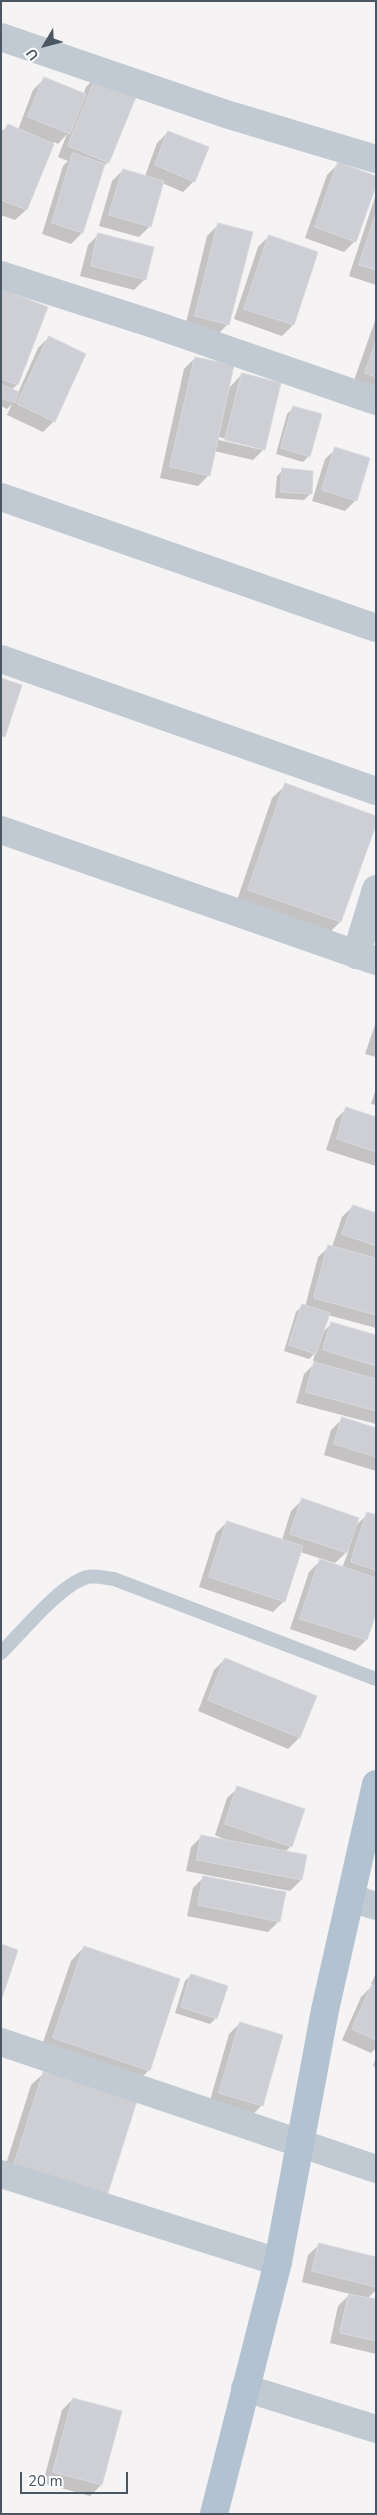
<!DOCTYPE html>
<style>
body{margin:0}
#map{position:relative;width:377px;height:2515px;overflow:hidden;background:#f5f3f3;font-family:"Nunito Sans",sans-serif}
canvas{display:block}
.frame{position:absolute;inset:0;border:2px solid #4a5661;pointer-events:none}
.north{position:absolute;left:20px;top:20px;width:50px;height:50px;-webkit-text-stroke:4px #fff;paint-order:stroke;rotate:233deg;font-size:14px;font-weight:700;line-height:20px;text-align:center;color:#4a5661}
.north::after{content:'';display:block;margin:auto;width:18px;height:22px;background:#4a5661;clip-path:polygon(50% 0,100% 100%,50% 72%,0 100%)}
.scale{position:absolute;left:20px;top:2472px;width:108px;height:22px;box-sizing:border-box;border:2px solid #4a5661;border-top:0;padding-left:6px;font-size:15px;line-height:18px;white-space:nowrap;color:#4a5661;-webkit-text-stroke:4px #fff;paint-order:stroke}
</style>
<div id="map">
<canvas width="377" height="2515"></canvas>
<div class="frame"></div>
<div class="north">U</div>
<div class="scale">20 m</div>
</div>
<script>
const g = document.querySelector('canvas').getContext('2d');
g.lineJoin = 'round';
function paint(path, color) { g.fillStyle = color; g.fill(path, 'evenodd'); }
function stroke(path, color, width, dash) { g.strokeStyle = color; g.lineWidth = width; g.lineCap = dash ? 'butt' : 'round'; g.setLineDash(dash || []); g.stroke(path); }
paint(new Path2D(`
 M 97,76 L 108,162 L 103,168 L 82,233 L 71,244 L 42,234 L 63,166 L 68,161 L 58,157 L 67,134 L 58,144 L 54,142 L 26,210 L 15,220 L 1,215 L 1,132 L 8,126 L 18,130 L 33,90 L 44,79 L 83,95 L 86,87 Z
 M 168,132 L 194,181 L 183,192 L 162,183 L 150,226 L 139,237 L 99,226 L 112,181 L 123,170 L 145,176 L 157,143 Z
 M 338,164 L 355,241 L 344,252 L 305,238 L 327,175 Z
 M 376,194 L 376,285 L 349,276 Z
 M 218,225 L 228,324 L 217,335 L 185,327 L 207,236 Z
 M 99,234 L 145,279 L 134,290 L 80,276 L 88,245 Z
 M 269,236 L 317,253 L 293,325 L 282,336 L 234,319 L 258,247 Z
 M 1,290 L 46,308 L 17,385 L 11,390 L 18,393 L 38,348 L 49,337 L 54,421 L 43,432 L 7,415 L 12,404 L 7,409 L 1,406 Z
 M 376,318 L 376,395 L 352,386 Z
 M 195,358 L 228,389 L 242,374 L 264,449 L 253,460 L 214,451 L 209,475 L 198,486 L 160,478 L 184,369 ZM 219,437 L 258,447 L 258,449 L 219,440 Z
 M 293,408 L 309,456 L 303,462 L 276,454 L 287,414 Z
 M 336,449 L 356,500 L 345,511 L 312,501 L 325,459 Z
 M 283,470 L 310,494 L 304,500 L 275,498 L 277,476 Z
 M 286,785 L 376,821 L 340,922 L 327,935 L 236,903 L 272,798 Z
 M 376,1022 L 376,1057 L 365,1054 Z
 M 376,1088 L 376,1105 L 371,1104 Z
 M 347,1108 L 376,1118 L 376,1166 L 326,1150 L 336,1119 Z
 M 353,1206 L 376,1214 L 376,1328 L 328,1315 L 322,1333 L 332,1323 L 376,1337 L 376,1424 L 296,1403 L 304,1374 L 316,1362 L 313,1361 L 315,1353 L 309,1359 L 284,1351 L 296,1312 L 302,1306 L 305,1307 L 318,1257 L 329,1247 L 332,1247 L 342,1217 Z
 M 342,1419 L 376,1429 L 376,1471 L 324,1455 L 331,1430 Z
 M 302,1500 L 354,1527 L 368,1514 L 376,1516 L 376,1610 L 366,1640 L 355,1651 L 290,1629 L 309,1572 L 320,1561 L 342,1568 L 349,1550 L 335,1563 L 300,1552 L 284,1601 L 273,1612 L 199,1587 L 216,1533 L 227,1522 L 282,1540 L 291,1511 Z
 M 225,1659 L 315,1696 L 299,1738 L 288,1749 L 198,1711 L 214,1670 Z
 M 238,1788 L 291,1846 L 285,1852 L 301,1880 L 290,1891 L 186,1871 L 191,1847 L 202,1836 L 228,1841 L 215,1835 L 227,1798 Z
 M 204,1877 L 279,1921 L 268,1932 L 187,1916 L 193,1888 Z
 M 84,1947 L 149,2070 L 135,2084 L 40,2051 L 71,1961 Z
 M 376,1973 L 376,2048 L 371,2053 L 342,2040 L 361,1997 L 373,1985 L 371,1984 Z
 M 191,1975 L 216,2018 L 210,2024 L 175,2013 L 185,1981 Z
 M 240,2023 L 262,2105 L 251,2116 L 209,2104 L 229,2034 Z
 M 376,2058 L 376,2067 L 373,2066 Z
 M 45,2072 L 136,2101 L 1,2180 L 31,2085 Z
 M 319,2245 L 376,2259 L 376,2290 L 367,2299 L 376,2301 L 376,2354 L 330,2343 L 338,2306 L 350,2294 L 302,2282 L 308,2255 Z
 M 73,2399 L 101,2485 L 90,2496 L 43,2483 L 62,2410 Z`), '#0003');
const building = new Path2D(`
 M 97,75 L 138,92 L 109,163 L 68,146 Z
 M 44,77 L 86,94 L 70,134 L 28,117 Z
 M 8,124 L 54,144 L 27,210 L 1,200 L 1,139 Z
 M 168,131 L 209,147 L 195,182 L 155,165 Z
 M 73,153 L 105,164 L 83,233 L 52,223 Z
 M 338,162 L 376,176 L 376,186 L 356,242 L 315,227 Z
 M 123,169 L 164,181 L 151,227 L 109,215 Z
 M 376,214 L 376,270 L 359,265 Z
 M 218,223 L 253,232 L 229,325 L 195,316 Z
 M 98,233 L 154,247 L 146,280 L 91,266 Z
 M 269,235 L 318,252 L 294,325 L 244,309 Z
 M 1,289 L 48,307 L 18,385 L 1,379 Z
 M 49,336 L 86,354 L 55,422 L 17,404 Z
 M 376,341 L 376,377 L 365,373 Z
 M 195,357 L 234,365 L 210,476 L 170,467 Z
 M 242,373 L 281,383 L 265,450 L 225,440 Z
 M 1,384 L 19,392 L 15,403 L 1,398 Z
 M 293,406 L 322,414 L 310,457 L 281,448 Z
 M 335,447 L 370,458 L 357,501 L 322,490 Z
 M 282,468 L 313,471 L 312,494 L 281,492 Z
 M 1,678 L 22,685 L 5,737 L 1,736 Z
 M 285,783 L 376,816 L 376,825 L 341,922 L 248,890 Z
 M 346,1107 L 376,1117 L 376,1152 L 337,1139 Z
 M 353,1205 L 376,1213 L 376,1246 L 342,1234 Z
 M 328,1245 L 376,1258 L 376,1315 L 314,1298 Z
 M 302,1304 L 330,1313 L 316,1354 L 289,1345 Z
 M 331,1322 L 376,1335 L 376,1366 L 323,1350 Z
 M 314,1362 L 376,1379 L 376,1411 L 306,1392 Z
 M 342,1417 L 376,1428 L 376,1457 L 334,1444 Z
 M 302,1498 L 359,1518 L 347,1553 L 290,1534 Z
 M 367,1512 L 376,1515 L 376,1570 L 351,1562 Z
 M 227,1521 L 303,1546 L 285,1602 L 209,1577 Z
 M 320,1559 L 376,1578 L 376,1614 L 367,1640 L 300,1619 Z
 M 225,1658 L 317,1696 L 300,1738 L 208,1700 Z
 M 237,1786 L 305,1809 L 292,1847 L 225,1824 Z
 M 201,1835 L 307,1855 L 302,1880 L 197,1860 Z
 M 203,1876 L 286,1892 L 280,1922 L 198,1905 Z
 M 1,1944 L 18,1950 L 2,1998 L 1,1998 Z
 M 84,1946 L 180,1979 L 150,2071 L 53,2038 Z
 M 191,1974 L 228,1986 L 217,2019 L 181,2007 Z
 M 372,1985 L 376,1986 L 376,2040 L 352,2029 Z
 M 240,2022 L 283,2035 L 263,2106 L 219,2093 Z
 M 44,2070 L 137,2101 L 106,2199 L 13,2169 Z
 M 319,2243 L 376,2257 L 376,2287 L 312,2271 Z
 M 349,2294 L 376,2299 L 376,2341 L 340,2333 Z
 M 73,2398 L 122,2411 L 102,2485 L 53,2472 Z`);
paint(building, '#cdcfd5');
stroke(building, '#d7d9de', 1);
stroke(new Path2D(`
 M 1,1653 C 22,1632 60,1585 87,1577 C 96,1575 105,1578 114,1579 L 376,1679`), '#c1cad2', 14);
stroke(new Path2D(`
 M 1,37 L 226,114 L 376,159
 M 1,275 L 153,324 L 376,401
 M 1,497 L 376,628
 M 1,659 L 376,791
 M 1,830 L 376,961
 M 356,955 L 376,889
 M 351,1898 L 376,1906
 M 1,2042 L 376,2169
 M 1,2174 L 278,2262
 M 245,2388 L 376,2429`), '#c1cad2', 28);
stroke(new Path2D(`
 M 214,2514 L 278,2262 L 325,2010 L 376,1784`), '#b3c2d1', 28);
</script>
